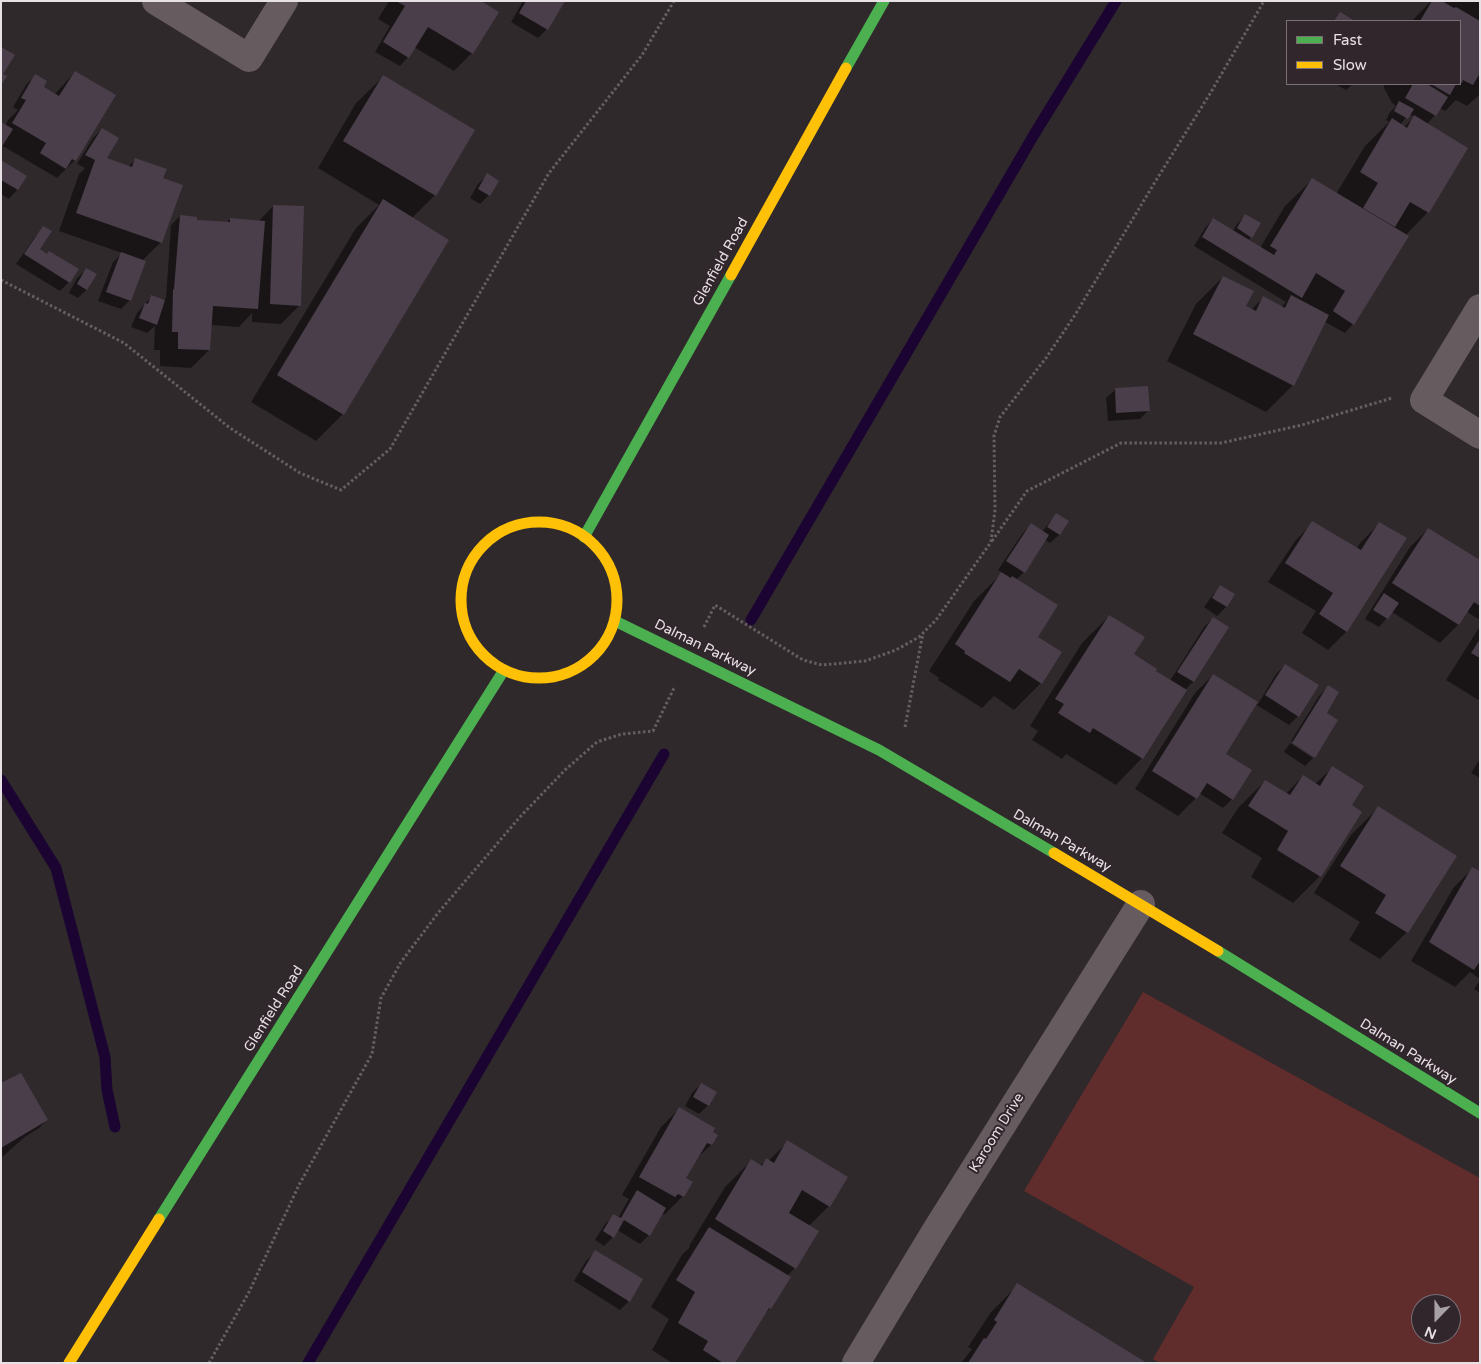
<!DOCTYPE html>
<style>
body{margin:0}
#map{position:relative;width:1481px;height:1364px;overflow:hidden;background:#2f292c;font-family:"Varela Round",sans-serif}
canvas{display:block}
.frame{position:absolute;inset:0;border:2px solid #e7e0e4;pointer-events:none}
.legend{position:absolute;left:1286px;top:20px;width:175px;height:65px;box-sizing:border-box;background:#32262d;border:1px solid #7a7076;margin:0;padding:6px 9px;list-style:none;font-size:15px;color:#e7e0e4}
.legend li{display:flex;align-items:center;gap:10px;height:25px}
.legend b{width:25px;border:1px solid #7a7076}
.north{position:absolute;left:1411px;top:1294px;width:50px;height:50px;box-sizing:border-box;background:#32262d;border:1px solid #7a7076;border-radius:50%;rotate:202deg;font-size:14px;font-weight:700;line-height:20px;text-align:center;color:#e7e0e4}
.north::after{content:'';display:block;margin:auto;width:18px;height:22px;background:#a7a0a4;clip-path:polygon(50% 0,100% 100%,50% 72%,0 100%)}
</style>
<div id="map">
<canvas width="1481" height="1364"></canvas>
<div class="frame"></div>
<ul class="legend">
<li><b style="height:6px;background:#4caf50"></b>Fast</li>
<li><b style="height:6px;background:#ffc107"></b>Slow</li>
</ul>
<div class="north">N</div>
</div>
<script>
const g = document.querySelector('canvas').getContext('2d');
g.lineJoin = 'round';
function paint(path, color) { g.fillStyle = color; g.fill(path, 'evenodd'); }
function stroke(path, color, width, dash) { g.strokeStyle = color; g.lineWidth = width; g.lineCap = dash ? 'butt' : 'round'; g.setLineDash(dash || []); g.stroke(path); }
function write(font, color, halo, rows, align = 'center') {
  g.font = font + ' "Varela Round",sans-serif'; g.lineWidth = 4; g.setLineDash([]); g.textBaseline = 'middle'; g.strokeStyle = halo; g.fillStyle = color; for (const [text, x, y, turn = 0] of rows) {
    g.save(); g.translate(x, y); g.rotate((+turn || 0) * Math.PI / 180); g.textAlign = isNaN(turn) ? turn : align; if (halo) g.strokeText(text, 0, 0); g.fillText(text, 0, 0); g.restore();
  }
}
paint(new Path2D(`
 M 1143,992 L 1480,1178 L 1480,1363 L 1159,1363 L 1153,1359 L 1194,1287 L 1024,1191 ZM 1421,1304 L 1451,1304 L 1451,1334 L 1421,1334 Z`), '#602c2c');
paint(new Path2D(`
 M 389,1 L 481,1 L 472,53 L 454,71 L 414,47 L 408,57 L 400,66 L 375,52 L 390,26 L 378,19 Z
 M 523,1 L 563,1 L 547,29 L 538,38 L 511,22 Z
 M 1431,1 L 1480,1 L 1480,97 L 1478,96 L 1467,106 L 1456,100 L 1445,111 L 1440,108 L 1435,115 L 1427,124 L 1428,212 L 1405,236 L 1353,324 L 1345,333 L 1325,322 L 1293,385 L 1266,412 L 1167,361 L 1196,304 L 1223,277 L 1245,306 L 1251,310 L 1263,298 L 1281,307 L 1286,302 L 1194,246 L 1205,228 L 1213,219 L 1233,231 L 1237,224 L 1246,215 L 1251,237 L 1248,241 L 1260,248 L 1285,206 L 1312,180 L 1336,194 L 1365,146 L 1389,122 L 1386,120 L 1390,112 L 1396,106 L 1392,103 L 1384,88 L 1384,84 L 1460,84 L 1460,21 L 1412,21 ZM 1409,114 L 1414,117 L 1404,127 L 1400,125 Z
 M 75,72 L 75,160 L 57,178 L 1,145 L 5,126 L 8,120 L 18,110 L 13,107 L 26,85 L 35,76 L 40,93 L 54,95 Z
 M 383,77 L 473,130 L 435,195 L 412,218 L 343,414 L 316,441 L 251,402 L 356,228 L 379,205 L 318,168 L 356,103 Z
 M 1335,84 L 1353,84 L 1346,90 Z
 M 102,129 L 105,159 L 128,167 L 136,159 L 162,179 L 161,242 L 142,261 L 130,300 L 121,309 L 98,301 L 113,262 L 122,253 L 59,231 L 79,174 L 85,168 L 77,164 L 93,138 Z
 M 1,162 L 25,177 L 17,190 L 9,199 L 1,194 Z
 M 487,175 L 489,195 L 480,204 L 470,198 L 478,184 Z
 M 273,206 L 300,305 L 281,324 L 252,322 L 252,313 L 239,327 L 211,325 L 209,350 L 191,368 L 160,366 L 160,350 L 154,350 L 155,326 L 147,333 L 131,327 L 137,313 L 152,296 L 163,301 L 166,298 L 171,225 L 180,216 L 196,221 L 226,223 L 230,219 L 258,222 Z
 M 44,228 L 38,250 L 46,255 L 77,269 L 69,282 L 60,291 L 16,264 L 35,237 Z
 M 86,270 L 86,290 L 78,298 L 69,293 L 77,278 Z
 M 1115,390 L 1149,410 L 1140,419 L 1108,421 L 1106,398 Z
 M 1056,515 L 1068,522 L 1059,535 L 1050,543 L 1045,540 L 1024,572 L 1016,580 L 1041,683 L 1014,710 L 994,696 L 982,708 L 938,680 L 939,678 L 929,671 L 974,601 L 1002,573 L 998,570 L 1022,534 L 1031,525 L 1042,532 L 1048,524 Z
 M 1313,523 L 1356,549 L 1361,542 L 1379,524 L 1405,539 L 1346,632 L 1328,650 L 1302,633 L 1316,611 L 1268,582 L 1295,541 Z
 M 1428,529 L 1480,562 L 1480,620 L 1467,612 L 1458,625 L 1440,643 L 1392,612 L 1379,627 L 1365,619 L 1410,547 Z
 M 1220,587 L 1233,595 L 1226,607 L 1217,616 L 1204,607 L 1212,596 Z
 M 1109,616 L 1132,654 L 1170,681 L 1204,627 L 1213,618 L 1227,628 L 1193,682 L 1185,690 L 1142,758 L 1116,785 L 1066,754 L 1062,759 L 1032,740 L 1038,731 L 1030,726 L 1082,643 Z
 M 1480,626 L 1480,701 L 1446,680 Z
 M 1285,665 L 1298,716 L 1289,725 L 1255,704 L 1220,759 L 1232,799 L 1223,808 L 1199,793 L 1196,798 L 1178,816 L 1135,789 L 1195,693 L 1213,675 L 1258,704 L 1276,674 Z
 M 1328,687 L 1325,713 L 1337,720 L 1313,757 L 1313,755 L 1291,741 L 1319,696 Z
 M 1290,743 L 1313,758 L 1305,766 L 1284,752 Z
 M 1480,759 L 1480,778 L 1471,773 Z
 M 1332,768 L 1350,806 L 1320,876 L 1293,903 L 1251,877 L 1262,858 L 1222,833 L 1238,808 L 1265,781 L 1286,794 L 1303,776 L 1315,784 Z
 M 1378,808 L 1407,932 L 1380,959 L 1349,940 L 1360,922 L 1314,893 L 1351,835 Z
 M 1473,868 L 1480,873 L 1480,979 L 1470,972 L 1455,987 L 1411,961 L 1454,887 Z
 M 1480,980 L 1480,993 L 1474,989 Z
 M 701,1084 L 715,1092 L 708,1105 L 699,1114 L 685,1106 L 692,1093 Z
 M 1,1085 L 47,1120 L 38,1129 L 26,1136 L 1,1158 Z
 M 679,1109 L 717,1135 L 711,1145 L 695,1160 L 685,1178 L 691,1182 L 683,1196 L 664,1215 L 662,1213 L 649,1235 L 640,1244 L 617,1230 L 613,1237 L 604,1246 L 595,1240 L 605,1224 L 614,1215 L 618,1218 L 629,1199 L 622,1195 L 661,1127 Z
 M 788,1142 L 829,1206 L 809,1226 L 817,1231 L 795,1268 L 787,1276 L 770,1308 L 762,1317 L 733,1363 L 672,1363 L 652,1350 L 669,1319 L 651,1307 L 682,1255 L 690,1247 L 689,1246 L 725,1187 L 752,1160 L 760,1166 L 766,1160 L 768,1161 Z
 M 595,1252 L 629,1301 L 620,1310 L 574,1281 L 586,1261 Z
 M 1018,1285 L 1144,1363 L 961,1363 L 972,1349 L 968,1347 L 991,1312 Z`), '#0007');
stroke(new Path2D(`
 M 751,620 L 1035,133 L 1116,1
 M 1,780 L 56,868 L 105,1057 L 107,1090 L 115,1127
 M 308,1363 L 664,754`), '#1b0431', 11);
paint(new Path2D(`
 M 396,1 L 481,1 L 499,12 L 473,54 L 428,27 L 409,58 L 383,42 L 405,6 Z
 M 526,1 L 565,1 L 548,30 L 519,13 Z
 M 1432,1 L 1442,1 L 1454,8 L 1456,7 L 1480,21 L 1480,73 L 1473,85 L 1463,80 L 1462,83 L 1460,81 L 1460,21 L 1420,21 Z
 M 1340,12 L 1355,21 L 1334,21 Z
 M 1,47 L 15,55 L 3,74 L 7,76 L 1,85 Z
 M 75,71 L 116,95 L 76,161 L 72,159 L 66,169 L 40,153 L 46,143 L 12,123 L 26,100 L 21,98 L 35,74 L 47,81 L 44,87 L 59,96 Z
 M 383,75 L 475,130 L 436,196 L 343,141 Z
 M 1413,84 L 1427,84 L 1448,97 L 1436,116 L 1405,98 Z
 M 1431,84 L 1456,84 L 1450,95 Z
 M 1399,101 L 1414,109 L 1408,119 L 1394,111 Z
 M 1414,115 L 1468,148 L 1429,213 L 1410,202 L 1395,227 L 1363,208 L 1378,183 L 1360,172 L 1392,118 L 1407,128 Z
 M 1,122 L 13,129 L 1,148 Z
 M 102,128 L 119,138 L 107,158 L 132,167 L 135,158 L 167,169 L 163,178 L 183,185 L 162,243 L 76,213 L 95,160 L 85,155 Z
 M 1,160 L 27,176 L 18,190 L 1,180 Z
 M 487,173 L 499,181 L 490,196 L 478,189 Z
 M 1312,178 L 1409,236 L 1354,325 L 1333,311 L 1345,291 L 1316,273 L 1302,298 L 1202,237 L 1213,218 L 1274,255 L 1277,250 L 1270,246 Z
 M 383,199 L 449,240 L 344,415 L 277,375 Z
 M 273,205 L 304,206 L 301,306 L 270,304 Z
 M 1245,214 L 1261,223 L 1252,238 L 1237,228 Z
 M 180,215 L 197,217 L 197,220 L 230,222 L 230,218 L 265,221 L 258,309 L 213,306 L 210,350 L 178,349 L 178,332 L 172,332 L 173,290 L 174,289 Z
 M 43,226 L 52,231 L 40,249 L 47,254 L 49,251 L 79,269 L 70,283 L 24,254 Z
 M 121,252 L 146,261 L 131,301 L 106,292 Z
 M 86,268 L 97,274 L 87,290 L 77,284 Z
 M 1223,276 L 1254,291 L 1246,306 L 1256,311 L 1263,296 L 1285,308 L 1291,295 L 1329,315 L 1294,386 L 1193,334 Z
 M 151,295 L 165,300 L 157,325 L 139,318 L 145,303 L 148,304 Z
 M 1148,386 L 1150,411 L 1116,413 L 1115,388 Z
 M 1056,513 L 1069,521 L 1060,535 L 1047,527 Z
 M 1312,521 L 1361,550 L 1379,522 L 1407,538 L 1347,632 L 1319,614 L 1333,593 L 1285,563 Z
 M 1031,523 L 1049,535 L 1025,573 L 1006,561 Z
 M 1428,528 L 1480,560 L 1480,606 L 1474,602 L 1459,625 L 1392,583 Z
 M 1001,572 L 1011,578 L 1012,576 L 1058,605 L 1038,637 L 1062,652 L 1042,684 L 1019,669 L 1010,682 L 964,653 L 965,651 L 955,644 Z
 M 1220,585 L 1235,594 L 1227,607 L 1212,598 Z
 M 1384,593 L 1399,603 L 1388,619 L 1373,610 Z
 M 1109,615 L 1145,637 L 1134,654 L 1157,669 L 1156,671 L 1187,690 L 1143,759 L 1093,728 L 1090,733 L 1058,713 L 1064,704 L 1055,699 Z
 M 1213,617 L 1229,627 L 1194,682 L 1177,672 Z
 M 1480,639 L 1480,658 L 1471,653 Z
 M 1285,664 L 1319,685 L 1299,717 L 1265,695 Z
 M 1213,674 L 1258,702 L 1226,754 L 1252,770 L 1233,800 L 1207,783 L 1197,799 L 1152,771 Z
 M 1328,685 L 1339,692 L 1327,713 L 1338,720 L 1315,758 L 1292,743 Z
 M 1332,766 L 1364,786 L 1352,805 L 1362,812 L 1321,877 L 1277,850 L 1288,831 L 1248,806 L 1265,780 L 1290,795 L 1303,775 L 1320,786 Z
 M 1378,806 L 1457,856 L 1408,933 L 1375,913 L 1386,895 L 1340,866 Z
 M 1472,867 L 1480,871 L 1480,961 L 1474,970 L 1429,942 Z
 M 21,1073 L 48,1120 L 1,1148 L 1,1083 Z
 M 701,1083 L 717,1092 L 709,1106 L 693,1097 Z
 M 679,1107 L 715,1128 L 713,1132 L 718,1135 L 712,1145 L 707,1143 L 686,1178 L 693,1182 L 684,1197 L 678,1194 L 675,1197 L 639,1177 Z
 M 787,1140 L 848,1177 L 830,1207 L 802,1190 L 789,1213 L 819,1231 L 796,1269 L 715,1219 L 751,1159 L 762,1166 L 766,1158 L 774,1163 Z
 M 637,1190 L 666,1208 L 650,1236 L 624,1220 L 614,1238 L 603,1231 L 613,1214 L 621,1218 Z
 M 709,1227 L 791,1277 L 771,1309 L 769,1308 L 735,1363 L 723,1363 L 703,1350 L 708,1341 L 678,1323 L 695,1292 L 676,1280 Z
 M 595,1250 L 643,1279 L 630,1302 L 582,1272 Z
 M 1017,1283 L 1147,1363 L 968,1363 L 984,1338 L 986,1339 L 997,1322 L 994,1320 Z`), '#4a3e4a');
stroke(new Path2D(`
 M 1,280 L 124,343 L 230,428 L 300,473 L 341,490 L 390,449 L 549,173 L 642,55 L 674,1
 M 992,541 L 1027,491 L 1121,443 L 1221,443 L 1302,425 L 1392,398
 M 704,627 L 715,605 L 803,660 L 822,665 L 865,661 L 896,650 L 919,637 L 936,620 L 991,542 L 995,510 L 994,436 L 1000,417 L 1046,358 L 1075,315 L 1155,182 L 1211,92 L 1264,1
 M 905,727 L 923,633
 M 209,1363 L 249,1292 L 299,1185 L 372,1054 L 381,998 L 401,962 L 438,913 L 519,818 L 565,770 L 597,742 L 622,734 L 653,731 L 675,686`), '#675e61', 3, [2.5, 2.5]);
stroke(new Path2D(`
 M 156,1 L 249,58 L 284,1
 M 1480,308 L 1424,400 L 1480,435
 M 856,1363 L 935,1232 L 1141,904`), '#665b5e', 28);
stroke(new Path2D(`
 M 846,68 L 884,1
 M 584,537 L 731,275
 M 615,621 L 879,750 L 1054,853
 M 1218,951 L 1480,1113
 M 159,1219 L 504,670`), '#4caf50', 11);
stroke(new Path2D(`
 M 731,275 L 846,68
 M461 600a78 78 0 1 1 156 0a78 78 0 1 1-156 0Z
 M 1054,853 L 1218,951
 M 69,1363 L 159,1219`), '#ffc107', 11);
write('14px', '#e7e0e4', '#32262d', [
 ["Glenfield Road",721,262,-61],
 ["Dalman Parkway",705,648,26],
 ["Dalman Parkway",1062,841,30],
 ["Glenfield Road",274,1009,-58],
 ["Dalman Parkway",1408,1052,32],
 ["Karoom Drive",997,1133,-58]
]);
</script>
